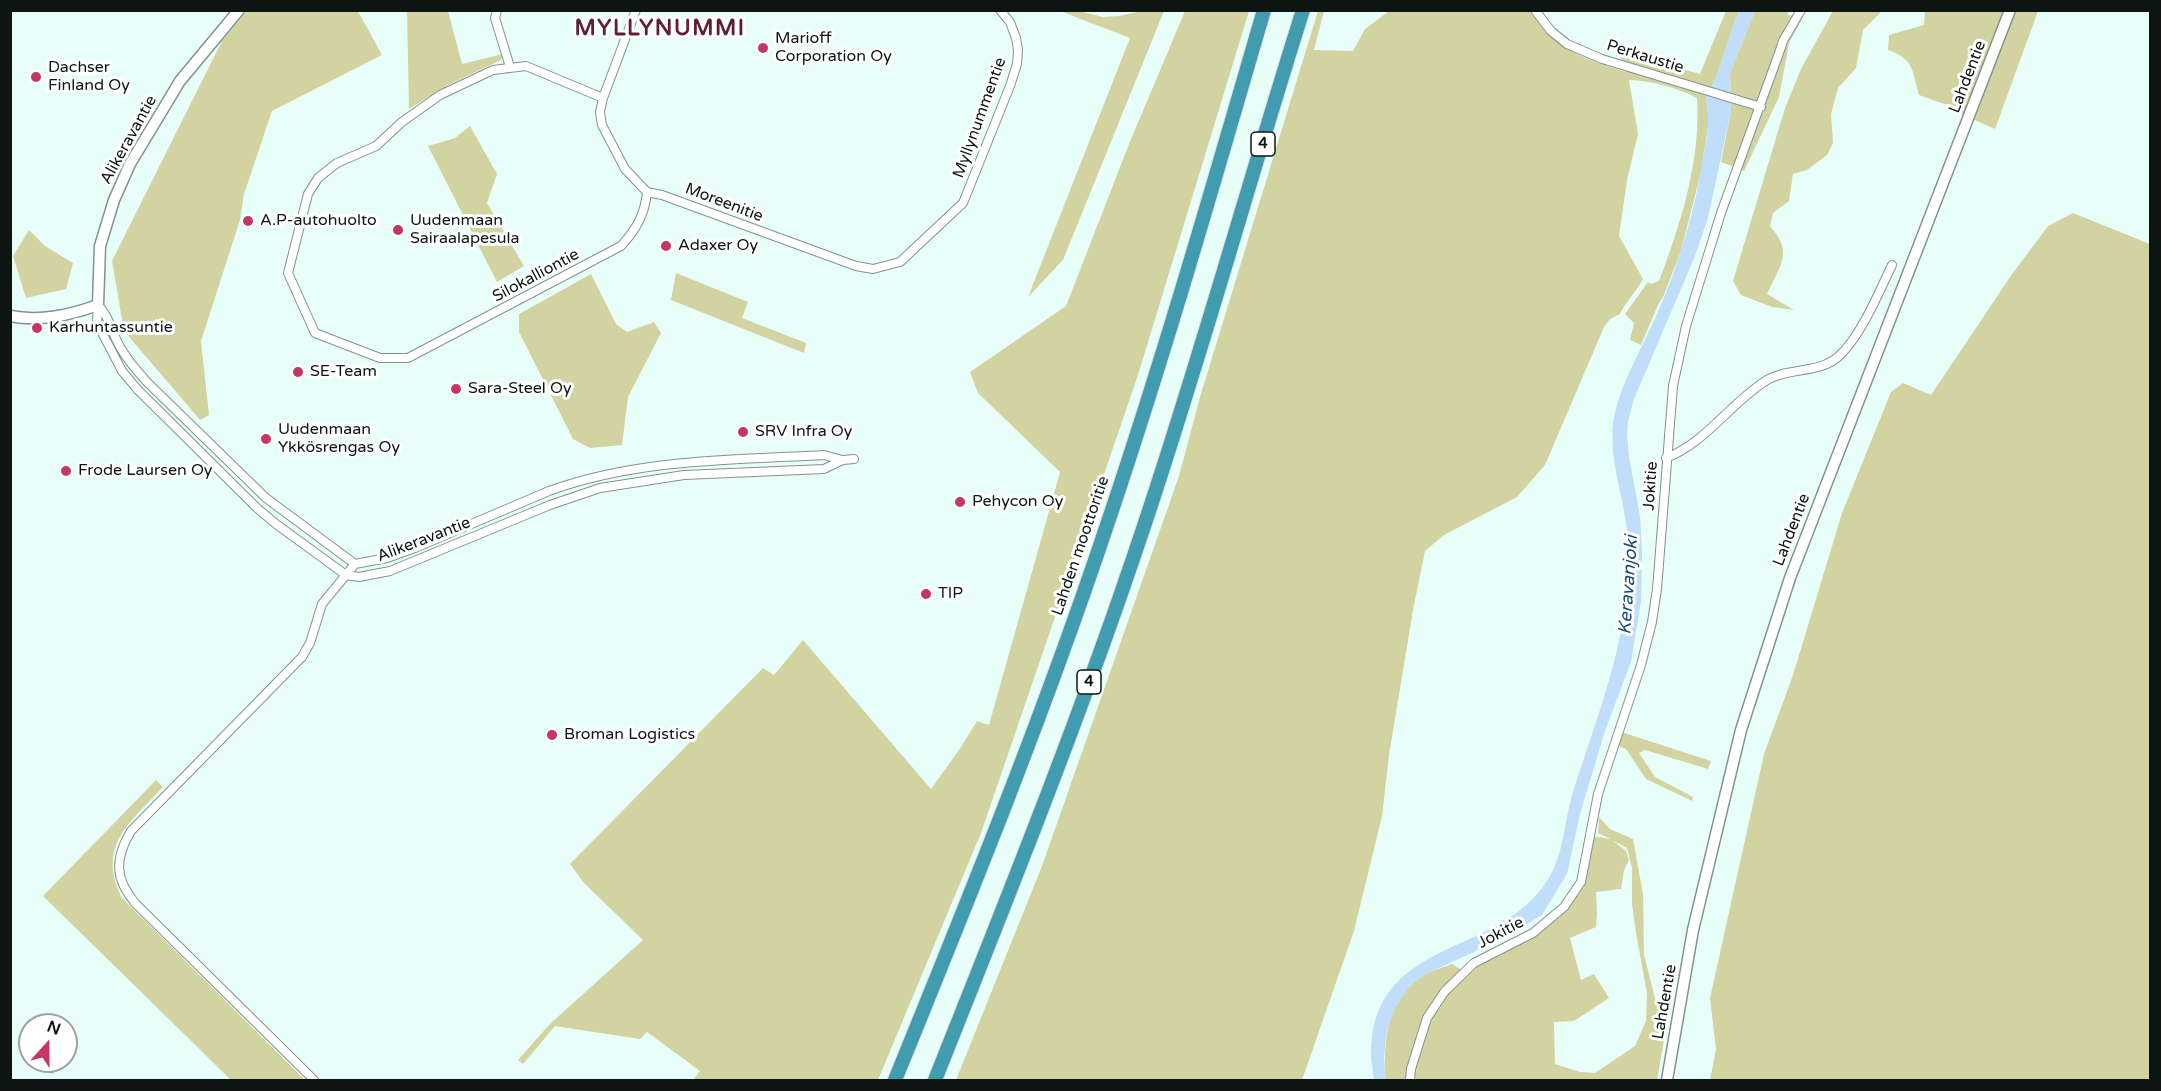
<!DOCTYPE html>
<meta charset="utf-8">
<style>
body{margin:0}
#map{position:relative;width:2161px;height:1091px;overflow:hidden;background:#e8fff9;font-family:"Varela Round",sans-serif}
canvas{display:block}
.frame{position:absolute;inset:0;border:12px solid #0d1513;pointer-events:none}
.north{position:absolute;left:18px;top:1013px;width:60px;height:60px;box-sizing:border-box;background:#fff;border:2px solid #9ea1a1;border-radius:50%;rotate:21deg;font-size:16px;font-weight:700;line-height:24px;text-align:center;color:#0d1513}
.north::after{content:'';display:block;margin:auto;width:21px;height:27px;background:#c43665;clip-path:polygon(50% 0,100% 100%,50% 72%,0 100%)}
</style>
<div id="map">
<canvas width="2161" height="1091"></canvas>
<div class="frame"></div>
<div class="north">N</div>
</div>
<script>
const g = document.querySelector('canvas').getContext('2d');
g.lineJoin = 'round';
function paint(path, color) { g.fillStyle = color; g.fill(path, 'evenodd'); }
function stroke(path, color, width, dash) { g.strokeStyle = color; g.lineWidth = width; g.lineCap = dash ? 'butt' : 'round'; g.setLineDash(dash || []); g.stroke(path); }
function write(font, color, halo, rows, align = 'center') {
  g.font = font + ' "Varela Round",sans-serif'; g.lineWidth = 6; g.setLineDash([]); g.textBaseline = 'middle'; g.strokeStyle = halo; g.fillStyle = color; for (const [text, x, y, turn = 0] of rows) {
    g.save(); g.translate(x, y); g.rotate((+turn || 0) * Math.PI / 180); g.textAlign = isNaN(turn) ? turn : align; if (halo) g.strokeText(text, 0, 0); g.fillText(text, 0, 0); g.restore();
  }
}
paint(new Path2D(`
 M 247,11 L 358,11 L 382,55 L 272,111 L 244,194 L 240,220 L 201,341 L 209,415 L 200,420 L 124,331 L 112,261 L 222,41 Z
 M 407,11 L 448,11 L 462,64 L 503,54 L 501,60 L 448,85 L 409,109 Z
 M 1060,11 L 1079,11 L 1103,17 L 1119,16 L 1142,11 L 1164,11 L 1063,260 L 1028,297 L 1130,38 Z
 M 1185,11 L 1249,11 L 1138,375 L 981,833 L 878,1080 L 693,1080 L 700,1071 L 647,1032 L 640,1039 L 555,1026 L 523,1064 L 518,1060 L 550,1024 L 643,940 L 584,883 L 570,864 L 763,668 L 774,675 L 803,640 L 931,789 L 961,747 L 977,721 L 989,725 L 1060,472 L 978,393 L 970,372 L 1066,306 L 1129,144 Z
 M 1318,11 L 1324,11 L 1314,50 L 1353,51 L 1365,29 L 1389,11 L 1530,11 C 1554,49 1584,59 1626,72 L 1618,51 L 1700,74 L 1726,11 L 1739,11 C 1727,39 1722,71 1706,97 L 1709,120 L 1701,172 L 1681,251 L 1663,297 L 1658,305 L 1641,345 L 1630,340 L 1634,323 L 1625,314 L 1648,282 L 1651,284 L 1659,281 C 1681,223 1701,160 1697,98 C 1675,87 1653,81 1629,80 L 1638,134 L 1627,180 L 1619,236 L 1643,279 C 1636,292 1626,301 1620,314 L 1610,319 L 1604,327 L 1545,465 L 1517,497 L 1444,535 L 1425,551 L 1413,610 L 1389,755 L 1382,816 L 1354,931 L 1302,1080 L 956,1080 L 1042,866 L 1179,476 L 1200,397 Z
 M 1755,11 L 1789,11 L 1787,15 L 1803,17 L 1789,43 L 1779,97 L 1744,171 L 1721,162 L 1731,111 L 1730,73 Z
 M 1833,11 L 1882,11 L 1863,30 L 1856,68 L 1838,88 L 1831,114 L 1833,143 L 1827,155 L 1807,170 L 1793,174 L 1789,201 L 1773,213 L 1770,226 C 1794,253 1780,265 1767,294 L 1794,310 L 1772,307 L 1741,295 L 1733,281 L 1785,108 L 1801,69 Z
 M 1925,11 L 2038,11 L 1995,129 L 1954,111 L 1949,104 L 1944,104 L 1919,95 C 1912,72 1915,59 1888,50 L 1889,35 L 1924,25 Z
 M 470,126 L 497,174 L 487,203 L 524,266 L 497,282 L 428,146 L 455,138 Z
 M 2073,213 L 2150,244 L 2150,1080 L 1710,1080 L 1716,1049 L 1710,998 L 1764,754 L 1793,675 L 1842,513 L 1891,392 L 1903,383 L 1931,395 L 2010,277 L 2048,226 Z
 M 29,230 L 45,246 L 73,263 L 66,289 L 26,298 L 13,256 Z
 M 676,273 L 748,302 L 742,318 L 806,343 L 804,353 L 671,300 Z
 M 591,274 L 616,324 L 627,332 L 654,322 L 661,333 L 628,397 L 622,445 L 590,448 L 573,439 L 519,332 L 519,314 Z
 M 1618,731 L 1711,761 L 1708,769 L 1645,750 L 1639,753 L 1655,777 L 1693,797 L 1692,801 L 1646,779 L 1626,749 L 1614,744 Z
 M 156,780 L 163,787 C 130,823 96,845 122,898 L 305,1080 L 231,1080 L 43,896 Z
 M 1599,817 L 1610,829 L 1633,839 L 1643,894 L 1644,955 L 1659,1014 L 1673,961 L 1675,977 L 1657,1080 L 1386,1080 C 1382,1042 1388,995 1426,974 C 1434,970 1444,967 1452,964 L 1465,972 C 1502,950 1562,923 1581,882 C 1587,869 1588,850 1591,836 L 1611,839 L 1598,833 ZM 1612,840 L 1627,848 L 1632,868 L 1632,904 L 1636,933 L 1647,993 L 1646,1021 L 1635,1046 L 1595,1073 L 1580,1072 L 1555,1064 L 1554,1022 L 1574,1021 L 1609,998 L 1594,974 L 1581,980 L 1570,938 L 1596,927 L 1597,914 L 1596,892 L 1621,889 L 1624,870 L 1629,860 L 1626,851 Z`), '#d2d3a0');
paint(new Path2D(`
 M 1739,11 L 1755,11 L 1730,73 L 1731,111 L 1708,218 L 1695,256 L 1634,399 L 1628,421 L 1627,436 L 1629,457 L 1640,516 L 1642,552 L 1641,601 L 1631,662 L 1605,731 L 1580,814 L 1567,874 L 1542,915 L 1500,940 L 1426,974 L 1410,986 L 1394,1010 L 1386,1036 L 1384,1058 L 1386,1080 L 1374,1080 C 1373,1070 1370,1058 1371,1047 C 1378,932 1508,959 1552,872 C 1564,850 1565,817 1573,792 C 1599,710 1634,627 1628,539 C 1625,495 1604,452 1616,408 C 1626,373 1642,348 1656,316 C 1679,265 1696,208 1704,152 C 1706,141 1709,130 1708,119 C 1708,112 1707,104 1706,97 C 1722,71 1727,39 1739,11 Z`), '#c0ddf9');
const street = new Path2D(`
 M 497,10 L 495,18 L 510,67
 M 636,10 L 603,98 L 600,112 L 602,125 L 625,169 L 647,192 L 662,195 L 856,266 L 873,269 L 900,262 L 963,203 L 1010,86 L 1017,64 L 1018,50 L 1016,38 L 1010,22 L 1000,10
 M 1535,10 L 1551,31 L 1567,44 L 1602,59 L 1761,107
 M 603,98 L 526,66 L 493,70 L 440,95 L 402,122 L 376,146 L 337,163 L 318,178 L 308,194 L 288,273 L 315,333 L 380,358 L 408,358 L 621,246 C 636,230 645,214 647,192
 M 98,305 L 97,323 L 122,371 L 138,390 L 257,508 L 276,524 L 346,575 L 359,577 L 390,571 L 550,505 L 600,488 L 684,475 L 824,469 L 843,460 L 854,459
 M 98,305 C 109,316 111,330 118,343 C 125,357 136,370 147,382 L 266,498 L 355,564 L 387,558 L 415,548 L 549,491 C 637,459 731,460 824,455 L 842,460
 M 1666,458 C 1707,442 1730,403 1767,380 C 1789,367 1820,374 1839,356 C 1861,336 1879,292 1892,265
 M 314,1080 L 136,904 C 115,880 114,859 131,831 L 302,657 L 310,643 L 322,604 L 355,564
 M 1410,1080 L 1411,1069 L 1427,1018 L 1445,991 L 1474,963 L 1533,933 L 1564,907 L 1581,882 L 1598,794 L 1641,665 L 1652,622 L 1657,589 L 1673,386 L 1686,326 L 1721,213 L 1779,53 L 1783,41 L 1801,10`);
const secondary = new Path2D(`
 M 10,316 C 41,322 70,315 98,305 L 100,246 L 114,200 L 130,164 L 180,81 L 239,10
 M 1667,1080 L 1693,930 L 1741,730 L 1790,578 L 2010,10`);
const highway = new Path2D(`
 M 895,1080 C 970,896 1045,711 1108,522 C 1165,353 1214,182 1264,10
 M 935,1080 C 1007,899 1080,718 1142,532 C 1200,360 1248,184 1303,10`);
stroke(street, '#80948f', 10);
stroke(secondary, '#80948f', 13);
stroke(highway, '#dddede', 16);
stroke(street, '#fff', 8);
stroke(secondary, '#fff', 10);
stroke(highway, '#409cae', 14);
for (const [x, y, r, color] of [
 [763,48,6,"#c43665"],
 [36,77,6,"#c43665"],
 [248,221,6,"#c43665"],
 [398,230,6,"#c43665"],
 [666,246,6,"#c43665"],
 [37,328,6,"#c43665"],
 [298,372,6,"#c43665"],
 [456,389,6,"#c43665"],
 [743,432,6,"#c43665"],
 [266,439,6,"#c43665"],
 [66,471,6,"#c43665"],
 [960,502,6,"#c43665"],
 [926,594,6,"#c43665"],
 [552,735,6,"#c43665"]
]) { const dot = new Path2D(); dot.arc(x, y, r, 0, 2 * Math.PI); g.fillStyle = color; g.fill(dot); stroke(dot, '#fff', 2); }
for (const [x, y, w] of [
 [1263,144,24],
 [1089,682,24]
]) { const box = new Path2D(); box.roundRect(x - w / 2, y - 12, w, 24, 4.5); g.fillStyle = '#fff'; g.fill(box); stroke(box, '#0d1513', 1.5); }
write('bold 15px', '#0d1513', null, [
 ["4",1263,144],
 ["4",1089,682]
]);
write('16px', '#0d1513', '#fff', [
 ["Marioff",775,39],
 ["Corporation Oy",775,57],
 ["Dachser",48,68],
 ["Finland Oy",48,86],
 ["A.P-autohuolto",260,221],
 ["Uudenmaan",410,221],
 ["Sairaalapesula",410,239],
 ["Adaxer Oy",678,246],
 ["Karhuntassuntie",49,328],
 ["SE-Team",310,372],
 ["Sara-Steel Oy",468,389],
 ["Uudenmaan",278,430],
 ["Ykkösrengas Oy",278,448],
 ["SRV Infra Oy",755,432],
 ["Frode Laursen Oy",78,471],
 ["Pehycon Oy",972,502],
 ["TIP",938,594],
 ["Broman Logistics",564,735]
], 'left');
write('16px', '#0d1513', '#fff', [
 ["Perkaustie",1645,57,17],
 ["Lahdentie",1968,77,-69],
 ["Myllynummentie",980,118,-70],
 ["Alikeravantie",129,140,-61],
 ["Moreenitie",724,203,21],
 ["Silokalliontie",536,276,-28],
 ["Jokitie",1651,486,-86],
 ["Lahdentie",1792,530,-69],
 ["Alikeravantie",424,540,-21],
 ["Lahden moottoritie",1081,546,-71],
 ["Jokitie",1501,933,-28],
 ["Lahdentie",1665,1002,-80]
]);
write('italic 18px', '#184c77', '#fff', [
 ["Keravanjoki",1629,585,-86]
]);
g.letterSpacing = '1.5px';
write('bold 22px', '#611d32', '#fff', [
 ["MYLLYNUMMI",660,29]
]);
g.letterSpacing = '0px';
</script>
